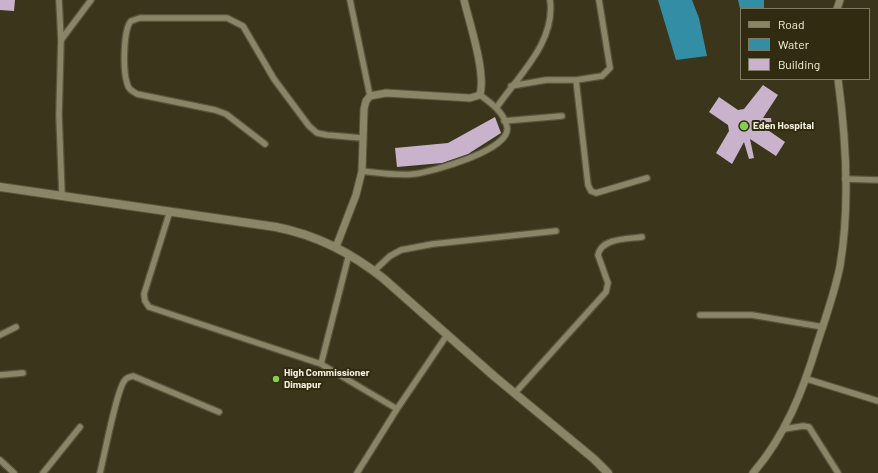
<!DOCTYPE html>
<style>
body{margin:0}
#map{position:relative;width:878px;height:473px;overflow:hidden;background:#3b351b;font-family:Barlow,sans-serif}
canvas{display:block}
.legend{position:absolute;left:740px;top:8px;width:130px;height:72px;box-sizing:border-box;background:#312b11;border:1px solid #7f7a64;margin:0;padding:5px 7px;list-style:none;font-size:12px;color:#f4f1e1}
.legend li{display:flex;align-items:center;gap:8px;height:20px}
.legend b{width:20px;border:1px solid #7f7a64}
</style>
<div id="map">
<canvas width="878" height="473"></canvas>
<ul class="legend">
<li><b style="height:5px;background:#8b8568"></b>Road</li>
<li><b style="height:11px;background:#338da5"></b>Water</li>
<li><b style="height:11px;background:#c9b3cc"></b>Building</li>
</ul>
</div>
<script>
const context = document.querySelector('canvas').getContext('2d');
context.lineJoin = 'round';
function fill(path, color) { context.fillStyle = color; context.fill(path, 'evenodd'); }
function trace(path, color, width, dash) { context.strokeStyle = color; context.lineWidth = width; context.lineCap = dash ? 'butt' : 'round'; context.setLineDash(dash || []); context.stroke(path); }
function label(font, color, halo, rows, align = 'center') {
  context.font = font + ' Barlow,sans-serif'; context.lineWidth = 4; context.setLineDash([]); context.textBaseline = 'middle'; context.strokeStyle = halo; context.fillStyle = color; for (const [text, x, y, turn = 0] of rows) {
    context.save(); context.translate(x, y); context.rotate((+turn || 0) * Math.PI / 180); context.textAlign = isNaN(turn) ? turn : align; if (halo) context.strokeText(text, 0, 0); context.fillText(text, 0, 0); context.restore();
  }
}
const water = new Path2D(`
 M 658,0 L 692,0 L 699,18 L 707,56 L 676,60 Z
 M 738,0 L 764,0 L 764,9 L 741,9 L 741,13 Z`);
const building = new Path2D(`
 M 0,0 L 15,0 L 14,11 L 0,10 Z
 M 763,85 L 778,95 L 763,118 L 771,118 L 772,126 L 765,128 L 785,142 L 776,156 L 750,139 L 754,158 L 749,159 L 744,142 L 732,164 L 716,153 L 729,131 L 728,125 L 709,112 L 719,97 L 738,110 L 744,109 Z
 M 495,117 L 501,133 L 468,154 L 442,163 L 397,167 L 395,148 L 448,143 Z`);
const minor = new Path2D(`
 M 59,0 L 61,40 L 59,115 L 62,196
 M 350,0 L 370,96
 M 599,0 L 610,68 L 602,76 L 576,80 L 588,185 L 591,191 L 596,193 L 647,178
 M 61,40 L 91,0
 M 511,86 L 546,80 L 576,80
 M 497,107 C 518,76 556,42 550,0
 M 504,121 L 562,116
 M 265,144 L 226,114 L 215,110 L 137,94 C 132,91 128,89 127,83 C 123,71 123,30 131,21 L 140,18 L 227,18 L 243,26 L 274,79 L 309,126 L 317,133 L 327,135 L 362,138
 M 362,171 C 379,173 396,176 414,174 C 431,172 512,150 507,127 C 504,112 491,103 480,95
 M 845,179 L 878,180
 M 170,211 L 144,294 L 145,301 L 149,307 L 321,364
 M 349,254 L 321,364 L 397,409
 M 374,271 L 390,256 L 401,250 L 433,244 L 556,231
 M 700,315 L 752,315 L 823,327
 M 0,335 L 16,327
 M 0,375 L 23,373
 M 807,379 L 878,401
 M 515,393 L 606,292 L 608,283 L 598,255 C 601,238 628,239 642,237
 M 784,429 L 803,426 L 809,427 L 838,473
 M 0,460 L 14,473
 M 43,473 L 80,427
 M 100,473 C 104,457 117,388 125,380 C 127,377 130,377 133,376 L 219,412
 M 357,473 L 397,409 L 447,335`);
const tertiary = new Path2D(`
 M 837,9 L 840,0
 M 336,247 L 356,195 L 362,171 L 364,109 L 366,101 L 370,96 L 386,93 L 470,98 L 480,95 C 486,72 470,25 464,0
 M 753,473 C 785,436 803,391 817,344 C 825,319 835,292 840,266 C 850,207 846,138 838,79`);
const secondary = new Path2D(`
 M 0,187 L 276,227 C 316,235 352,253 384,279 L 495,377 L 594,459 L 608,473`);
const markers = [
 [744,126,5,"#84cf4d"],
 [276,379,4,"#84cf4d"]
];
const poiNames = [
 ["Eden Hospital",753,126],
 ["High Commissioner",284,373],
 ["Dimapur",284,385]
];
fill(water, '#338da5');
fill(building, '#c9b3cc');
trace(minor, '#59543d', 8);
trace(tertiary, '#59543d', 9);
trace(secondary, '#59543d', 10);
trace(minor, '#8b8568', 5.5);
trace(tertiary, '#8b8568', 7);
trace(secondary, '#8b8568', 8);
for (const [x, y, r, color] of markers) { const dot = new Path2D(); dot.arc(x, y, r, 0, 2 * Math.PI); context.fillStyle = color; context.fill(dot); trace(dot, '#312b11', 1.5); }
label('bold 10px', '#f4f1e1', '#312b11', poiNames, 'left');
</script>
